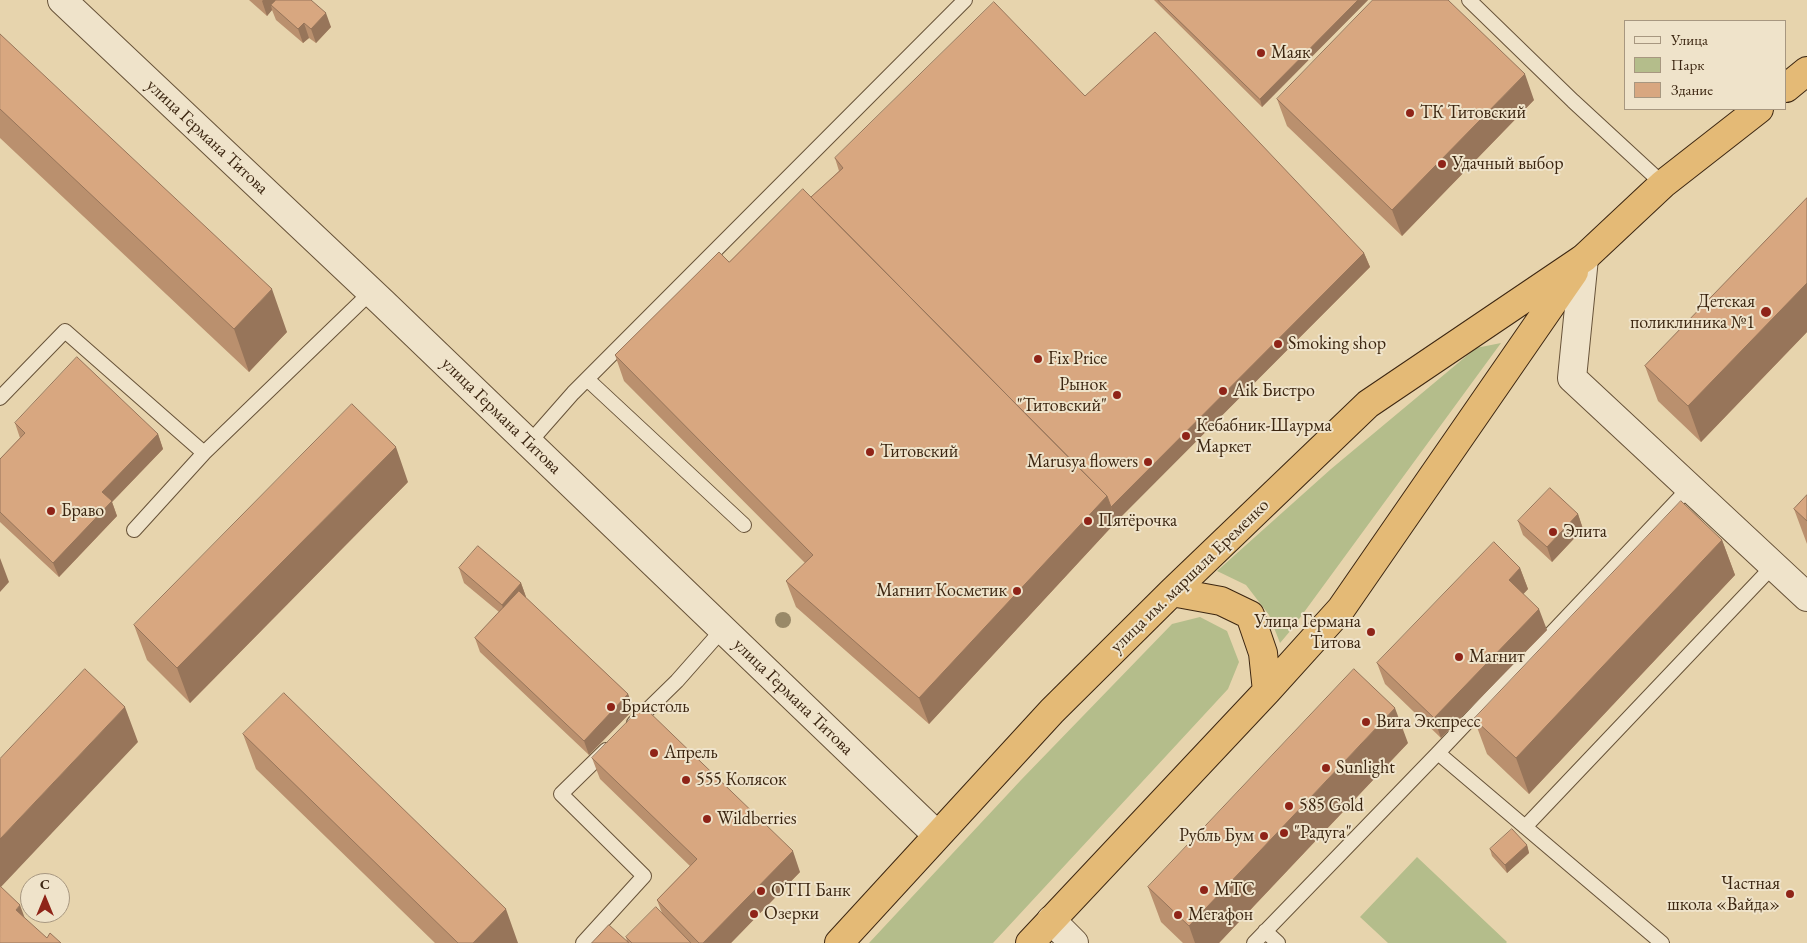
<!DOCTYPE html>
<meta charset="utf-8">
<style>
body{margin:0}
#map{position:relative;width:1807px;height:943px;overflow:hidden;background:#e7d4ad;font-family:"EB Garamond",serif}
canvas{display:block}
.legend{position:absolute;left:1624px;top:20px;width:162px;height:90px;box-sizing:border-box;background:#efe3ca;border:1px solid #a79780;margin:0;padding:6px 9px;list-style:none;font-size:15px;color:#3c2611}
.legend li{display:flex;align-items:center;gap:10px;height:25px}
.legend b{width:25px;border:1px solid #a79780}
.north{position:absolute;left:20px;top:873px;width:50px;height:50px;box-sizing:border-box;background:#efe3ca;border:1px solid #a79780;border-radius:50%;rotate:0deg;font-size:14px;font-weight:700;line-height:20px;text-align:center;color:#3c2611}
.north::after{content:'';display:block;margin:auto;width:18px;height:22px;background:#8f2418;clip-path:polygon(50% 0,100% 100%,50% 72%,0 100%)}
</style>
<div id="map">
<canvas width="1807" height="943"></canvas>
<ul class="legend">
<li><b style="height:6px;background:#efe3ca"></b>Улица</li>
<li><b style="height:14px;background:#b4bd8b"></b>Парк</li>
<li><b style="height:14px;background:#d8a780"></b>Здание</li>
</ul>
<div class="north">С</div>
</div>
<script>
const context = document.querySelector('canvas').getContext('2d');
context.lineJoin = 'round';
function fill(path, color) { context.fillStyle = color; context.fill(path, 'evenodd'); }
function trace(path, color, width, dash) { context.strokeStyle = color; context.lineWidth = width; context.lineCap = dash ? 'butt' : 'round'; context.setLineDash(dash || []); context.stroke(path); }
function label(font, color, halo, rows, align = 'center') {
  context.font = font + ' "EB Garamond",serif'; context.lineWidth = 4; context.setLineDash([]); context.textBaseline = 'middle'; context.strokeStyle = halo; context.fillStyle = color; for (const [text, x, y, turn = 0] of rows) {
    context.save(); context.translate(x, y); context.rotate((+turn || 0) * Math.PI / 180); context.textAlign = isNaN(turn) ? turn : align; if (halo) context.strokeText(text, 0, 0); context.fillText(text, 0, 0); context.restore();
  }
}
const green = new Path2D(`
 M 1501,343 L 1291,630 L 1280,643 L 1269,615 L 1246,585 L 1217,571 L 1331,469 L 1476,348 Z
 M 1200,617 L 1227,631 L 1239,662 L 1228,689 L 993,943 L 869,943 L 1021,780 L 1172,624 Z
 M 1417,857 L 1507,942 L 1506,943 L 1388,943 L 1360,917 Z`);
const service = new Path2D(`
 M 1469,0 L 1573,101 L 1663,184
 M 587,379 L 744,525
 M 0,398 L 65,331 L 204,453 L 371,292
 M 529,443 L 573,393 L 965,0
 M 134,530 L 204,453
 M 634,723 L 677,681 L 722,630
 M 1438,753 L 1662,943
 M 1525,827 L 1773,566
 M 1265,931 L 1278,943
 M 583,943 L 644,876 L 561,794 L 606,750
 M 1254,943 L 1438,753 L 1689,488`);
const minor = new Path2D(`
 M 62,0 L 383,303 L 937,835
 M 1584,258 L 1572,378 L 1807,597`);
const tertiary = new Path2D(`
 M 1051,920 L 1074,943`);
const trunk = new Path2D(`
 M 1786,88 L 1807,71
 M 1172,592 L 1221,601 L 1250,615 L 1263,653 L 1267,691
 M 839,943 L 1052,711 L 1172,592 L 1368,404 L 1584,258 L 1663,184 L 1759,109
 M 1030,943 L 1267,691 L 1341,609 L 1574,272`);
const trees = [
 [783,620]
];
const wall = new Path2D(`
 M 249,0 L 311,0 L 331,27 L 316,43 L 309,38 L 303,43 L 276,20 L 272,10 L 267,16 Z
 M 1154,0 L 1368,0 L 1262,107 Z
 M 0,34 L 287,332 L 249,372 L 0,138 Z
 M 1085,96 L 1364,253 L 1370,267 L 1116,521 L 1116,522 L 929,724 L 796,607 L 786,581 L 805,563 L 624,381 L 615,355 L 729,262 L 811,197 L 839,171 L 835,158 Z
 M 1277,99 L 1534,100 L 1402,236 L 1287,126 Z
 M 1807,198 L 1807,332 L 1701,442 L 1658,401 L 1645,366 Z
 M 15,423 L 158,434 L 163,449 L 112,502 L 117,516 L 59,577 L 0,522 L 0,459 L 20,438 Z
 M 408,482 L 190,703 L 147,660 L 134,625 Z
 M 1807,495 L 1807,544 L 1794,509 Z
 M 1578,514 L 1583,529 L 1552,562 L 1523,535 L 1518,521 Z
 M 1722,540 L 1735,575 L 1529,794 L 1487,754 L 1474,719 Z
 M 459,568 L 521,583 L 526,597 L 526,598 L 628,694 L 634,709 L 589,755 L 480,652 L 475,638 L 499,612 L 464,583 Z
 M 1520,568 L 1528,589 L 1523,594 L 1547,630 L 1441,738 L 1385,684 L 1377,663 Z
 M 243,734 L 518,943 L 435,943 L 256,769 Z
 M 1408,743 L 1219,943 L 1183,943 L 1161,922 L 1148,887 Z
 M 592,758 L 800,872 L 731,943 L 592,943 L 627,941 L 626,937 L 662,913 L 657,900 L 690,866 L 600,779 Z
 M 1527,845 L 1529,853 L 1507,873 L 1492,856 L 1490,849 Z`);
const shadedWall = new Path2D(`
 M 263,0 L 281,0 L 271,5 L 272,10 L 267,16 L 262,1 Z
 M 1358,0 L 1368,0 L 1262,107 L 1260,99 Z
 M 326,13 L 331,27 L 316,43 L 311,29 Z
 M 304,23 L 309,38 L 303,43 L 298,29 Z
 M 1525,74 L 1534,100 L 1402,236 L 1392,210 Z
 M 1364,253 L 1370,267 L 1116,522 L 1111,507 Z
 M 1807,283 L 1807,332 L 1701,442 L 1688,406 Z
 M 272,289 L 287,332 L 249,372 L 234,329 Z
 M 158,434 L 163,449 L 112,502 L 117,516 L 59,577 L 53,563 L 102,492 Z
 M 396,447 L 408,482 L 190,703 L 177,668 Z
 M 1107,496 L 1116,522 L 929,724 L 919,698 Z
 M 1578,514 L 1583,529 L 1552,562 L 1547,547 Z
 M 1722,540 L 1735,575 L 1529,794 L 1516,758 Z
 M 0,558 L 9,582 L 0,592 Z
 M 1520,568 L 1528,589 L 1517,601 L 1509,580 Z
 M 521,583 L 526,597 L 507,619 L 502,605 Z
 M 1539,609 L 1547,630 L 1441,738 L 1434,718 Z
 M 628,694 L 634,709 L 589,755 L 584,741 Z
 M 125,707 L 138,742 L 0,888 L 0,839 Z
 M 1395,708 L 1408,743 L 1219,943 L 1195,943 L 1189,926 Z
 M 1527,845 L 1529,853 L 1507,873 L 1505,865 Z
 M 793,851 L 800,872 L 731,943 L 703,943 Z
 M 20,905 L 34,943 L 16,910 Z
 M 506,909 L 518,943 L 473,943 Z`);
const building = new Path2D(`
 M 276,0 L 311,0 L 326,13 L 311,29 L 304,23 L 298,29 L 271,5 Z
 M 1158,0 L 1358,0 L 1260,99 Z
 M 1373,0 L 1448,0 L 1525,74 L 1392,210 L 1277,99 Z
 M 994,2 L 1085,96 L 1155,32 L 1364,253 L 1111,507 L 1107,496 L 811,197 L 843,168 L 835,158 Z
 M 0,34 L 272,289 L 234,329 L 0,109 Z
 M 803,189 L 1107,496 L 919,698 L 786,581 L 813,555 L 615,355 L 719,252 L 729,262 Z
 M 1807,198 L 1807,283 L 1688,406 L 1645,366 Z
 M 77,357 L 158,434 L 102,492 L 112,501 L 53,563 L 0,512 L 0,459 L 25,433 L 15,423 Z
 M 352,404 L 396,447 L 177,668 L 134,625 Z
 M 1550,488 L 1578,514 L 1547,547 L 1518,521 Z
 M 1807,495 L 1807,521 L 1794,509 Z
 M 1681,501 L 1722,540 L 1516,758 L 1474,719 Z
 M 1494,542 L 1520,568 L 1509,580 L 1539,609 L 1434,718 L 1377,663 Z
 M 478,546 L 521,583 L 502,605 L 459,568 Z
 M 519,591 L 628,694 L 584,741 L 475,638 Z
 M 85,669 L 125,707 L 0,839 L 0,759 Z
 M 1354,669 L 1395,708 L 1189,926 L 1148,887 Z
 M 284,693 L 506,909 L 473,943 L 458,943 L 243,734 Z
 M 643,706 L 793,851 L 703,943 L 699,943 L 657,900 L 697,859 L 592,758 Z
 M 1512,829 L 1527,845 L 1505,865 L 1490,849 Z
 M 0,886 L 20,905 L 16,910 L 47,938 L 50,933 L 61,943 L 0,943 Z
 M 656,907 L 691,943 L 632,943 L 626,937 Z
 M 609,925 L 629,943 L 592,943 Z`);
const markers = [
 [1261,53,5,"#8f2418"],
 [1410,113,5,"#8f2418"],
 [1442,164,5,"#8f2418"],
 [1766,312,6,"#8f2418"],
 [1278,344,5,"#8f2418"],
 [1038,359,5,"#8f2418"],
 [1223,391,5,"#8f2418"],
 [1117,395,5,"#8f2418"],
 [1186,436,5,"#8f2418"],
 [870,452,5,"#8f2418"],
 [1148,462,5,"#8f2418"],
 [51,511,5,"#8f2418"],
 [1088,521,5,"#8f2418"],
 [1553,532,5,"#8f2418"],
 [1017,591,5,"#8f2418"],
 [1371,632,5,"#8f2418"],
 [1459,657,5,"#8f2418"],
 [611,707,5,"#8f2418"],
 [1366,722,5,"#8f2418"],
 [654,753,5,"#8f2418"],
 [1326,768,5,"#8f2418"],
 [686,780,5,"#8f2418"],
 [1289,806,5,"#8f2418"],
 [707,819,5,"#8f2418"],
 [1284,833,5,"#8f2418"],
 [1264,836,5,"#8f2418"],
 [1204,890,5,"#8f2418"],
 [761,891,5,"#8f2418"],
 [1790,894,5,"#8f2418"],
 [754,914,5,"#8f2418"],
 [1178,915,5,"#8f2418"]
];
const poiNames = [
 ["Маяк",1271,53],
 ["ТК Титовский",1420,113],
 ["Удачный выбор",1452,164],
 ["Детская",1755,302,"right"],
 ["поликлиника №1",1755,323,"right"],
 ["Smoking shop",1288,344],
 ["Fix Price",1048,359],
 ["Рынок",1107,385,"right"],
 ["\"Титовский\"",1107,406,"right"],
 ["Aik Бистро",1233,391],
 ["Кебабник-Шаурма",1196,426],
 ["Маркет",1196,447],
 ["Титовский",880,452],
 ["Marusya flowers",1138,462,"right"],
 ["Браво",61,511],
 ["Пятёрочка",1098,521],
 ["Элита",1563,532],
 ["Магнит Косметик",1007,591,"right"],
 ["Улица Германа",1361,622,"right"],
 ["Титова",1361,643,"right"],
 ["Магнит",1469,657],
 ["Бристоль",621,707],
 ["Вита Экспресс",1376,722],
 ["Апрель",664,753],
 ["Sunlight",1336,768],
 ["555 Колясок",696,780],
 ["585 Gold",1299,806],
 ["Wildberries",717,819],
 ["\"Радуга\"",1294,833],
 ["Рубль Бум",1254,836,"right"],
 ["Частная",1780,884,"right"],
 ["школа «Вайда»",1780,905,"right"],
 ["МТС",1214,890],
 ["ОТП Банк",771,891],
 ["Озерки",764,914],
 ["Мегафон",1188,915]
];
const streetNames = [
 ["улица Германа Титова",207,137,43],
 ["улица Германа Титова",501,416,44],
 ["улица им. маршала Еременко",1190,576,-44],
 ["улица Германа Титова",793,697,44]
];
fill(green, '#b4bd8b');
trace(service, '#675238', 16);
trace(minor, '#675238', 30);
trace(tertiary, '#675238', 30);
trace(trunk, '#3c2611', 30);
trace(service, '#efe3ca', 14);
trace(minor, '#efe3ca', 28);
trace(tertiary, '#efe3ca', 28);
trace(trunk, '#e4ba76', 28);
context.fillStyle = '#998968';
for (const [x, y] of trees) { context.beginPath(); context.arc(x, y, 8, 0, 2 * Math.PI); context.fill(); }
fill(wall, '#ba906e');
fill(shadedWall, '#97755a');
fill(building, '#d8a780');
trace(building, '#97755a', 1);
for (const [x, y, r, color] of markers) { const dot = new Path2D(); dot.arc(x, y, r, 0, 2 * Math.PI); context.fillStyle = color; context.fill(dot); trace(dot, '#efe3ca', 2); }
label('18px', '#3c2611', '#efe3ca', poiNames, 'left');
label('18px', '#3c2611', '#efe3ca', streetNames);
</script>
